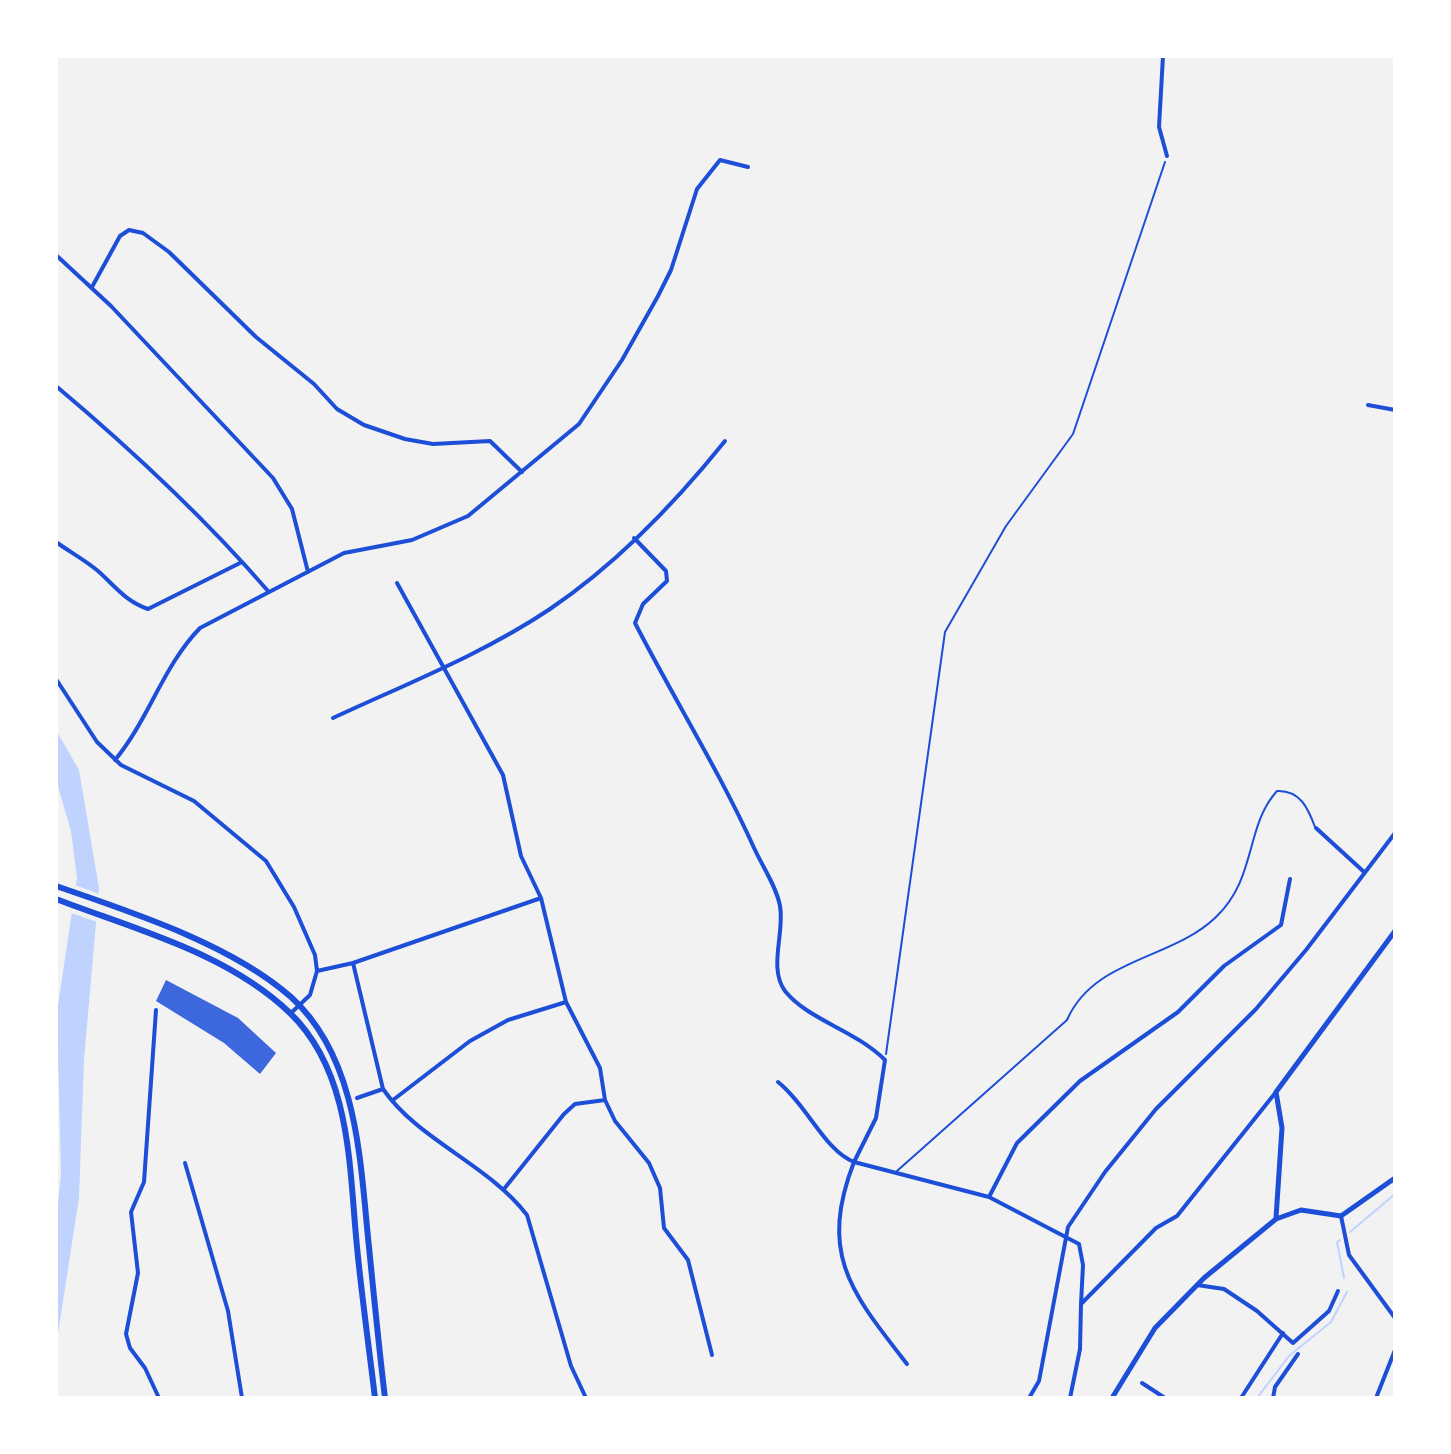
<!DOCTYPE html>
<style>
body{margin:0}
#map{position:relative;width:1451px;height:1454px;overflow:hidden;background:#f2f2f2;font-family:Mulish,sans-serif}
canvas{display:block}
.frame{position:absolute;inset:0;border:58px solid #fff;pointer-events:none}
</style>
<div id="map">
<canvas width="1451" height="1454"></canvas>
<div class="frame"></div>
</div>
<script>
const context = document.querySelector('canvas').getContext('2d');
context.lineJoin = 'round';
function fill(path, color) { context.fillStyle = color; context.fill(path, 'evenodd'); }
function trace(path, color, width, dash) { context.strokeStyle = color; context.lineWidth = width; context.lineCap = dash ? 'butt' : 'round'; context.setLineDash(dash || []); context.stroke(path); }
const water = new Path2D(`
 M 56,730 L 79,770 L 99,888 L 84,1060 L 79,1198 L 56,1346 L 56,1223 L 61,1174 L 57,1012 L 77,878 L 71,831 L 56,780 Z`);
const pier = new Path2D(`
 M 72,884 L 102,895 L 100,923 L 68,912 Z`);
const stream = new Path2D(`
 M 1350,1232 L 1395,1194
 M 1340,1240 L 1337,1242 L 1344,1278
 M 1257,1398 L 1289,1356 L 1331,1322 L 1347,1292`);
const building = new Path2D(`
 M 166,980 L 238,1018 L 276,1053 L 260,1074 L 224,1043 L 156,1001 Z`);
const path = new Path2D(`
 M 886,1054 L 945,632 L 1006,526 L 1073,434 L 1165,162`);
const service = new Path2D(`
 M 897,1171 L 1067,1020 C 1094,958 1172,960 1216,917 C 1257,878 1245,826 1277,791 C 1300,790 1308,808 1315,827`);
const minor = new Path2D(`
 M 1163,56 L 1159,127 L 1167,156
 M 56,255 L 111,306 L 273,478 L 292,509 L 308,572
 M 92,287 L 120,236 L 129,230 L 143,233 L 169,252 L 256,337 L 314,384 L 337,409 L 364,425 L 405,439 L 433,444 L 490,441 L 522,472
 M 56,386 C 132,450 203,516 268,591
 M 1368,405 L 1395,410
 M 634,538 L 666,571 L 667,581 L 643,604 L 635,623 C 674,699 720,772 755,850 C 763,867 777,888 780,906 C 785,932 768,968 785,991 C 808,1020 855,1030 885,1060 L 876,1118 L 854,1162 C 825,1151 807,1105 778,1082
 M 56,542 C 70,552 85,560 98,571 C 115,586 125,601 148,609 L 242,562
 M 397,583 L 503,775 L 521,856 L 541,898 L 566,1002 L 600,1068 L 605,1100 L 615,1121 L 649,1163 L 660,1188 L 664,1228 L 688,1260 L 712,1355
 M 56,679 L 97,742 L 121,765 L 194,801 L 266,861 L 294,907 L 315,955 L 317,971 L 310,995 L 291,1013
 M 333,718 C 406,684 483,654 550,609 C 615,565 676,502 725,441
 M 115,760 C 149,719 163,666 200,628 L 344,553 L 412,540 L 468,516 L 579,424 L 622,360 L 658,296 L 671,270 L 697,189 L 720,160 L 748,167
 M 1316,828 L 1363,871
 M 353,963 L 383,1089 L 357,1098
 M 317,971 L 353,963 L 541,898
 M 156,1010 L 144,1182 L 131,1212 L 138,1273 L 126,1334 L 130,1348 L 145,1368 L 159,1398
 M 383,1089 C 418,1140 488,1164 527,1215 L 571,1366 L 586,1398
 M 393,1100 L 470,1041 L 508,1020 L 566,1002
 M 185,1163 L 228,1311 L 242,1398
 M 504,1189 L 564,1114 L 575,1104 L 605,1100
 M 989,1197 L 1017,1143 L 1080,1081 L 1178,1012 L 1224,966 L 1281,925 L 1290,879
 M 1341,1216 L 1349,1255 L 1395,1318
 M 1197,1285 L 1224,1289 L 1257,1311 L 1293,1343 L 1329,1311 L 1338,1291
 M 907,1364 C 852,1293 818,1255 854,1162 L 989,1197 L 1079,1244 L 1083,1265 L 1081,1304
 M 1142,1383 L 1165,1398
 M 1029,1398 L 1039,1381 L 1068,1227 L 1105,1172 L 1156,1109 L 1256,1009 L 1306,950 L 1395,833
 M 1070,1398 L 1080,1349 L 1081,1304 L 1156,1228 L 1177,1216 L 1276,1092
 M 1241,1398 L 1283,1333
 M 1273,1398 L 1275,1387 L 1298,1354
 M 1376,1398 L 1395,1350`);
const tertiary = new Path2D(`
 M 1276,1218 L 1282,1128 L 1276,1092 L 1395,931
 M 1112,1398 L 1155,1328 L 1204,1278 L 1276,1219 L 1301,1210 L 1341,1216 L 1395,1178`);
const primary = new Path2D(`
 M 56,886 C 131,912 231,944 291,997 C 359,1059 360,1163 369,1247 C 374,1297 379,1348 385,1398
 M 56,899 C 134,929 228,953 290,1013 C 352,1073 349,1168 357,1247 C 362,1298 369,1348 375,1398`);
fill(water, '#bfd3fe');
fill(pier, '#f2f2f2');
trace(stream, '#bfd3fe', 2);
fill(building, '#3d67dc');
trace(path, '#1d4ed8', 2);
trace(service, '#1d4ed8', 2);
trace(minor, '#1d4ed8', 4);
trace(tertiary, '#1d4ed8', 5);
trace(primary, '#1d4ed8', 6);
</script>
